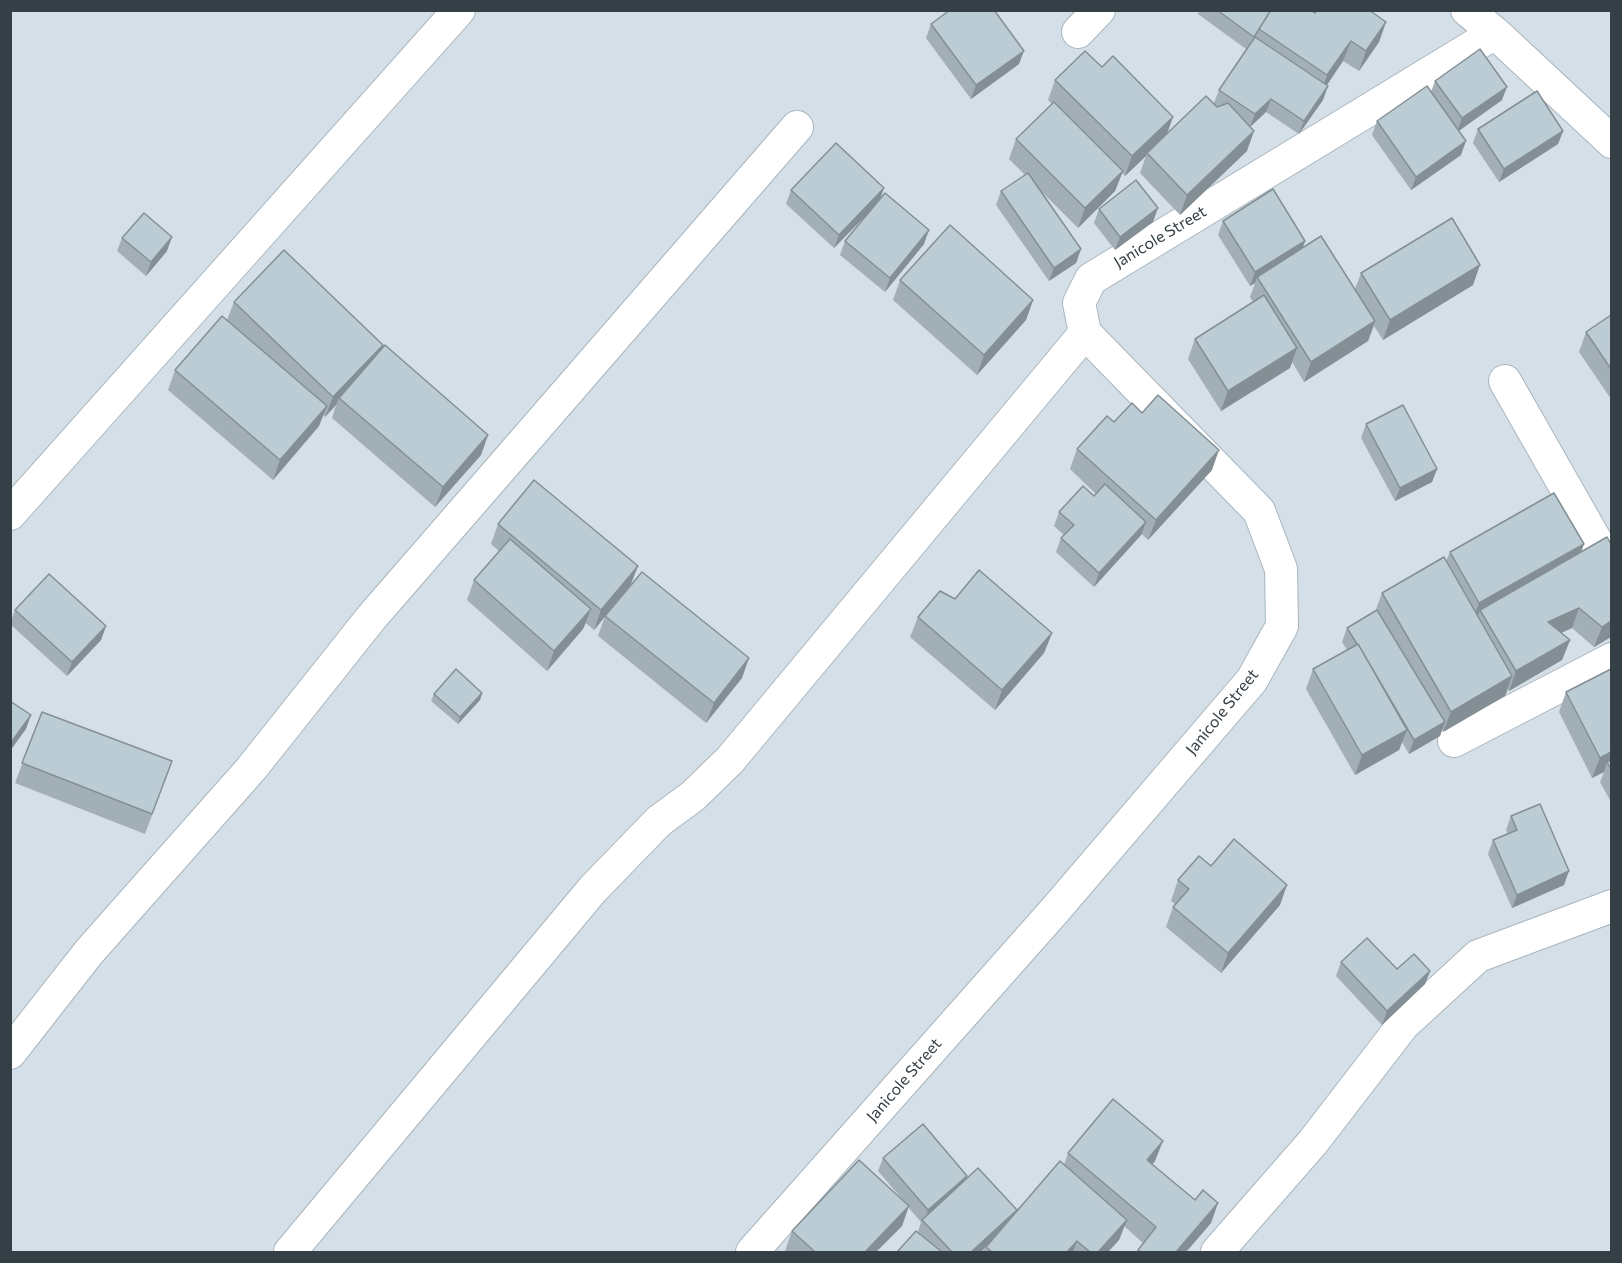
<!DOCTYPE html>
<style>
body{margin:0}
#map{position:relative;width:1622px;height:1263px;overflow:hidden;background:#e6eef3;font-family:Commissioner,sans-serif}
canvas{display:block}
.frame{position:absolute;inset:0;border:12px solid #354046;pointer-events:none}
</style>
<div id="map">
<canvas width="1622" height="1263"></canvas>
<div class="frame"></div>
</div>
<script>
const context = document.querySelector('canvas').getContext('2d');
context.lineJoin = 'round';
function fill(path, color) { context.fillStyle = color; context.fill(path, 'evenodd'); }
function trace(path, color, width, dash) { context.strokeStyle = color; context.lineWidth = width; context.lineCap = dash ? 'butt' : 'round'; context.setLineDash(dash || []); context.stroke(path); }
function label(font, color, halo, rows, align = 'center') {
  context.font = font + ' Commissioner,sans-serif'; context.lineWidth = 6; context.setLineDash([]); context.textBaseline = 'middle'; context.strokeStyle = halo; context.fillStyle = color; for (const [text, x, y, turn = 0] of rows) {
    context.save(); context.translate(x, y); context.rotate((+turn || 0) * Math.PI / 180); context.textAlign = isNaN(turn) ? turn : align; if (halo) context.strokeText(text, 0, 0); context.fillText(text, 0, 0); context.restore();
  }
}
const residential = new Path2D(`
 M 11,11 L 1611,11 L 1611,1252 L 11,1252 Z`);
const minor = new Path2D(`
 M 1467,10 L 1495,33 L 1612,142
 M 1078,32 L 1099,10
 M 1505,381 L 1612,569
 M 10,514 L 459,10
 M 1454,741 L 1612,659
 M 10,1053 L 89,952 L 251,769 L 371,618 L 797,127
 M 290,1252 L 593,889 L 659,821 L 693,796 L 730,760 L 1085,333
 M 752,1252 L 1056,909 L 1252,680 L 1282,626 L 1281,569 L 1259,511 L 1085,333 L 1079,303 L 1091,279 L 1495,33
 M 1217,1252 L 1313,1142 L 1403,1025 L 1478,956 L 1612,906`);
const wall = new Path2D(`
 M 1199,10 L 1311,10 L 1315,13 L 1386,22 L 1379,42 L 1359,71 L 1343,61 L 1327,85 L 1323,100 L 1299,134 L 1266,112 L 1250,127 L 1247,151 L 1180,215 L 1140,173 L 1146,156 L 1125,176 L 1122,173 L 1115,191 L 1078,228 L 1042,192 L 1081,249 L 1076,263 L 1049,281 L 996,205 L 1001,191 L 1025,175 L 1009,159 L 1016,139 L 1052,104 L 1048,100 L 1055,80 L 1166,134 L 1214,103 L 1219,90 L 1246,49 L 1198,14 Z
 M 931,24 L 1019,64 L 971,99 L 926,38 Z
 M 1435,81 L 1502,100 L 1459,131 L 1461,155 L 1411,190 L 1372,135 L 1377,121 L 1431,92 Z
 M 1478,129 L 1563,131 L 1558,144 L 1499,182 L 1473,143 Z
 M 791,190 L 879,200 L 924,244 L 885,292 L 840,255 L 845,241 L 874,207 L 834,248 L 786,204 Z
 M 1099,209 L 1153,222 L 1115,250 L 1094,223 Z
 M 1223,221 L 1305,241 L 1303,248 L 1355,289 L 1361,273 L 1473,285 L 1383,340 L 1374,326 L 1368,341 L 1304,382 L 1292,362 L 1290,368 L 1221,411 L 1188,359 L 1195,339 L 1253,302 L 1250,297 L 1255,283 L 1250,286 L 1218,235 Z
 M 122,238 L 167,251 L 146,276 L 117,251 Z
 M 900,280 L 1033,300 L 1026,320 L 977,375 L 893,300 Z
 M 234,302 L 381,350 L 488,435 L 481,455 L 435,507 L 332,418 L 336,405 L 325,417 L 323,415 L 319,426 L 273,480 L 168,390 L 175,370 L 227,320 Z
 M 1611,315 L 1611,399 L 1579,352 L 1586,332 Z
 M 1142,413 L 1212,470 L 1148,540 L 1142,534 L 1094,587 L 1056,552 L 1061,538 L 1064,535 L 1054,526 L 1059,512 L 1094,496 L 1096,494 L 1070,469 L 1077,449 L 1114,422 Z
 M 1366,424 L 1437,469 L 1432,482 L 1395,501 L 1361,438 Z
 M 498,524 L 638,566 L 630,586 L 594,630 L 586,623 L 583,629 L 547,671 L 467,600 L 474,580 L 499,551 L 491,544 Z
 M 1584,544 L 1581,552 L 1611,637 L 1594,647 L 1572,628 L 1561,633 L 1570,640 L 1562,660 L 1509,691 L 1508,689 L 1505,696 L 1443,732 L 1442,729 L 1440,736 L 1409,754 L 1402,742 L 1399,750 L 1355,775 L 1306,689 L 1313,669 L 1347,650 L 1342,642 L 1347,628 L 1375,612 L 1382,593 L 1446,561 L 1450,552 Z
 M 955,599 L 1052,633 L 1044,653 L 995,710 L 910,637 L 918,617 Z
 M 15,610 L 106,626 L 101,640 L 67,676 L 10,624 Z
 M 605,616 L 742,678 L 706,723 L 598,636 Z
 M 1611,669 L 1611,802 L 1600,782 L 1604,772 L 1592,778 L 1559,712 L 1566,692 Z
 M 482,693 L 480,700 L 458,724 L 431,701 L 434,694 Z
 M 42,712 L 172,761 L 145,834 L 15,783 Z
 M 1511,816 L 1564,885 L 1512,908 L 1488,854 L 1493,840 L 1508,834 L 1506,830 Z
 M 1211,866 L 1280,905 L 1221,973 L 1166,927 L 1173,907 L 1175,904 L 1171,901 L 1178,880 Z
 M 1341,962 L 1397,969 L 1430,971 L 1425,984 L 1382,1025 L 1336,976 Z
 M 1068,1153 L 1155,1161 L 1152,1164 L 1195,1200 L 1218,1203 L 1211,1223 L 1186,1252 L 1137,1252 L 1138,1250 L 1143,1243 L 1124,1226 L 1119,1240 L 1108,1252 L 983,1252 L 985,1249 L 981,1252 L 897,1252 L 918,1232 L 921,1222 L 908,1207 L 902,1226 L 876,1252 L 786,1252 L 785,1251 L 792,1231 L 903,1200 L 878,1171 L 883,1158 L 966,1179 L 1017,1210 L 1064,1165 Z`);
const shadedWall = new Path2D(`
 M 1386,22 L 1379,42 L 1359,71 L 1366,51 Z
 M 1351,41 L 1343,61 L 1320,95 L 1327,75 Z
 M 1024,51 L 1019,64 L 971,99 L 976,85 Z
 M 1328,86 L 1323,100 L 1299,134 L 1304,121 Z
 M 1507,87 L 1502,100 L 1457,132 L 1462,118 Z
 M 1271,99 L 1266,112 L 1250,127 L 1255,114 Z
 M 1173,117 L 1166,137 L 1147,153 L 1146,156 L 1125,176 L 1132,156 Z
 M 1254,131 L 1247,151 L 1180,215 L 1187,195 Z
 M 1563,131 L 1558,144 L 1499,182 L 1504,169 Z
 M 1466,141 L 1461,155 L 1411,190 L 1416,177 Z
 M 1123,171 L 1115,191 L 1078,228 L 1085,208 Z
 M 884,188 L 879,202 L 834,248 L 839,235 Z
 M 1158,208 L 1153,222 L 1115,250 L 1120,237 Z
 M 929,230 L 924,244 L 885,292 L 890,278 Z
 M 172,237 L 167,251 L 146,276 L 151,262 Z
 M 1305,241 L 1300,254 L 1257,277 L 1255,283 L 1250,286 L 1255,272 Z
 M 1081,249 L 1076,263 L 1049,281 L 1054,268 Z
 M 1480,265 L 1473,285 L 1383,340 L 1390,320 Z
 M 1033,300 L 1026,320 L 977,375 L 984,355 Z
 M 1375,321 L 1368,341 L 1304,382 L 1311,362 Z
 M 383,345 L 376,365 L 339,398 L 336,405 L 325,417 L 333,397 Z
 M 1297,348 L 1290,368 L 1221,411 L 1228,391 Z
 M 327,406 L 319,426 L 273,480 L 280,460 Z
 M 488,435 L 481,455 L 435,507 L 443,487 Z
 M 1219,450 L 1212,470 L 1148,540 L 1156,520 Z
 M 1437,469 L 1432,482 L 1395,501 L 1400,488 Z
 M 1146,522 L 1141,535 L 1094,587 L 1099,573 Z
 M 1584,544 L 1576,564 L 1480,610 L 1476,620 L 1472,623 L 1479,603 Z
 M 638,566 L 630,586 L 594,630 L 601,610 Z
 M 1579,608 L 1572,628 L 1541,642 L 1548,622 Z
 M 591,609 L 583,629 L 547,671 L 554,651 Z
 M 1611,621 L 1611,637 L 1594,647 L 1602,627 Z
 M 106,626 L 101,640 L 67,676 L 72,662 Z
 M 1052,633 L 1044,653 L 995,710 L 1002,690 Z
 M 1570,640 L 1562,660 L 1509,691 L 1516,671 Z
 M 749,658 L 742,678 L 706,723 L 714,703 Z
 M 1512,676 L 1505,696 L 1443,732 L 1451,712 Z
 M 482,693 L 480,700 L 458,724 L 460,717 Z
 M 31,715 L 26,729 L 10,751 L 10,744 Z
 M 1445,722 L 1440,736 L 1409,754 L 1414,740 Z
 M 1407,730 L 1399,750 L 1355,775 L 1362,755 Z
 M 1611,752 L 1611,768 L 1607,762 L 1604,772 L 1592,778 L 1600,758 Z
 M 1569,871 L 1564,885 L 1512,908 L 1517,895 Z
 M 1287,885 L 1280,905 L 1221,973 L 1228,953 Z
 M 1430,971 L 1425,984 L 1382,1025 L 1387,1011 Z
 M 1163,1141 L 1155,1161 L 1140,1180 L 1147,1160 Z
 M 967,1176 L 962,1190 L 924,1222 L 928,1210 Z
 M 1218,1203 L 1211,1223 L 1186,1252 L 1176,1252 Z
 M 909,1206 L 902,1226 L 876,1252 L 865,1252 Z
 M 1017,1210 L 981,1252 L 971,1252 Z
 M 1127,1220 L 1119,1240 L 1108,1252 L 1098,1252 Z
 M 1077,1241 L 1073,1252 L 1067,1252 Z`);
const building = new Path2D(`
 M 950,10 L 994,10 L 1024,51 L 976,85 L 931,24 Z
 M 1217,10 L 1271,10 L 1254,37 Z
 M 1271,10 L 1311,10 L 1315,13 L 1317,10 L 1369,10 L 1386,22 L 1366,51 L 1351,41 L 1327,75 L 1259,29 Z
 M 1255,37 L 1328,86 L 1304,121 L 1271,99 L 1255,114 L 1219,90 Z
 M 1480,49 L 1507,87 L 1462,118 L 1435,81 Z
 M 1085,51 L 1102,67 L 1113,56 L 1173,117 L 1132,156 L 1055,80 Z
 M 1427,86 L 1466,141 L 1416,177 L 1377,121 Z
 M 1537,91 L 1563,131 L 1504,169 L 1478,129 Z
 M 1206,96 L 1217,107 L 1228,103 L 1254,131 L 1187,195 L 1147,153 Z
 M 1054,102 L 1123,171 L 1085,208 L 1016,139 Z
 M 836,143 L 884,188 L 839,235 L 791,190 Z
 M 1028,173 L 1081,249 L 1054,268 L 1001,191 Z
 M 1136,180 L 1158,208 L 1120,237 L 1099,209 Z
 M 1273,189 L 1305,241 L 1255,272 L 1223,221 Z
 M 885,193 L 929,230 L 890,278 L 845,241 Z
 M 144,213 L 172,237 L 151,262 L 122,238 Z
 M 1452,218 L 1480,265 L 1390,320 L 1361,273 Z
 M 950,225 L 1033,300 L 984,355 L 900,280 Z
 M 1321,236 L 1375,321 L 1311,362 L 1257,277 Z
 M 284,250 L 383,345 L 333,397 L 234,302 Z
 M 1264,295 L 1297,348 L 1228,391 L 1195,339 Z
 M 1611,315 L 1611,369 L 1586,332 Z
 M 222,316 L 327,406 L 280,460 L 175,370 Z
 M 385,345 L 488,435 L 443,487 L 339,398 Z
 M 1158,395 L 1219,450 L 1156,520 L 1077,449 L 1107,416 L 1114,422 L 1132,403 L 1142,413 Z
 M 1403,405 L 1437,469 L 1400,488 L 1366,424 Z
 M 534,480 L 638,566 L 601,610 L 498,524 Z
 M 1105,484 L 1146,522 L 1099,573 L 1061,538 L 1074,525 L 1059,512 L 1083,486 L 1094,496 Z
 M 1554,493 L 1584,544 L 1479,603 L 1450,552 Z
 M 1607,537 L 1611,544 L 1611,621 L 1602,627 L 1579,608 L 1548,622 L 1570,640 L 1516,671 L 1480,610 Z
 M 510,539 L 591,609 L 554,651 L 474,580 Z
 M 1444,557 L 1512,676 L 1451,712 L 1382,593 Z
 M 979,570 L 1052,633 L 1002,690 L 918,617 L 940,591 L 955,599 Z
 M 642,572 L 749,658 L 714,703 L 605,616 Z
 M 49,574 L 106,626 L 72,662 L 15,610 Z
 M 1377,610 L 1445,722 L 1414,740 L 1358,644 L 1357,644 L 1347,628 Z
 M 1358,644 L 1407,730 L 1362,755 L 1313,669 Z
 M 456,669 L 482,693 L 460,717 L 434,694 Z
 M 1611,669 L 1611,752 L 1600,758 L 1566,692 Z
 M 10,701 L 31,715 L 10,744 Z
 M 42,712 L 172,761 L 152,814 L 22,763 Z
 M 1611,760 L 1611,769 L 1607,762 Z
 M 1540,804 L 1569,871 L 1517,895 L 1493,840 L 1517,830 L 1511,816 Z
 M 1234,839 L 1287,885 L 1228,953 L 1173,907 L 1189,889 L 1178,880 L 1199,856 L 1211,866 Z
 M 1367,938 L 1397,969 L 1414,954 L 1430,971 L 1387,1011 L 1341,962 Z
 M 1113,1099 L 1163,1141 L 1147,1160 L 1195,1200 L 1203,1190 L 1218,1203 L 1176,1252 L 1141,1252 L 1138,1250 L 1156,1227 L 1068,1153 Z
 M 923,1124 L 967,1176 L 928,1210 L 883,1158 Z
 M 859,1160 L 909,1206 L 865,1252 L 815,1252 L 792,1231 Z
 M 1060,1161 L 1127,1220 L 1098,1252 L 1090,1252 L 1077,1241 L 1067,1252 L 992,1252 L 986,1247 Z
 M 978,1168 L 1017,1210 L 971,1252 L 952,1252 L 922,1220 Z
 M 916,1231 L 942,1252 L 897,1252 Z`);
const streetNames = [
 ["Janicole Street",1160,237,-31],
 ["Janicole Street",1222,712,-51],
 ["Janicole Street",904,1080,-49]
];
fill(residential, '#d4dfe7');
trace(minor, '#a9b6bf', 34);
trace(minor, '#fff', 32);
fill(wall, '#a2afb7');
fill(shadedWall, '#848f95');
fill(building, '#bcccd5');
trace(building, '#848f95', 1.5);
label('16px', '#354046', '#fff', streetNames);
</script>
